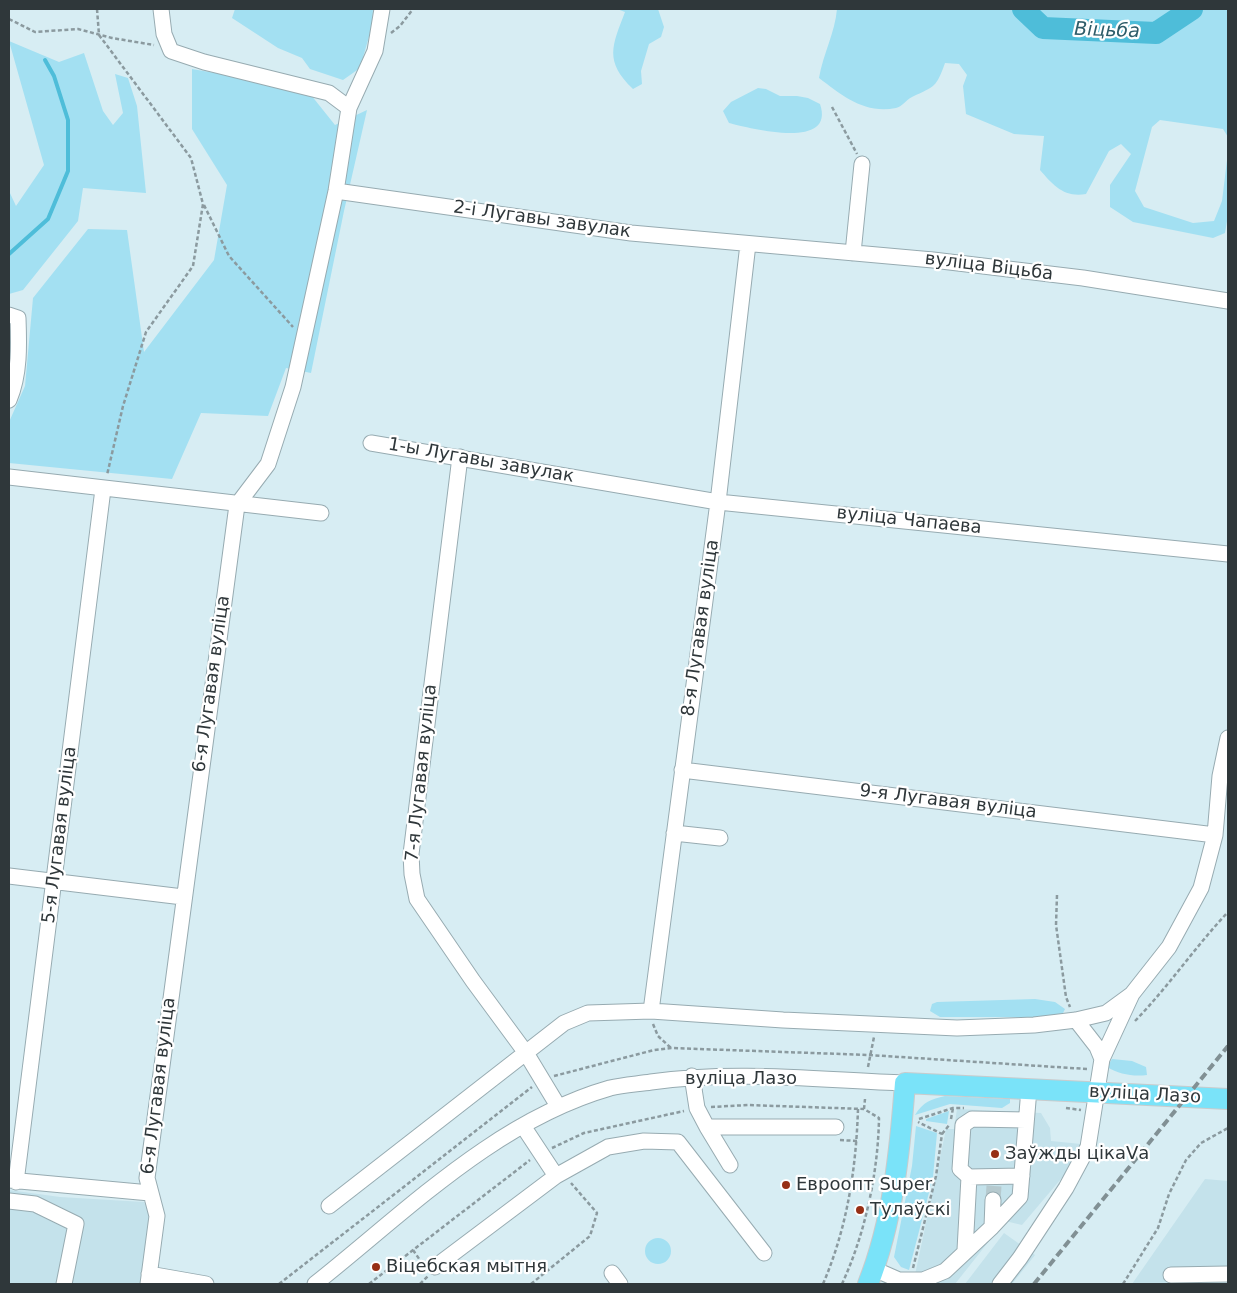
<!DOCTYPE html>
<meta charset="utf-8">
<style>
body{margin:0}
#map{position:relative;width:1237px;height:1293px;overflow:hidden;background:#d7edf3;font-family:"DejaVu Sans",sans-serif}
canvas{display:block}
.frame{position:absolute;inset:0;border:10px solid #2f373a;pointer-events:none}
</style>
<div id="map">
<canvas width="1237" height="1293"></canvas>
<div class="frame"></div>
</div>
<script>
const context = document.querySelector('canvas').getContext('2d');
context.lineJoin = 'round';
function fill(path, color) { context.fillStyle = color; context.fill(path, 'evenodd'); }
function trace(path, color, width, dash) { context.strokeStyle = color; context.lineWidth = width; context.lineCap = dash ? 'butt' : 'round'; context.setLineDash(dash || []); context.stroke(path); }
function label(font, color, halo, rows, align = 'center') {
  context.font = font + ' "DejaVu Sans",sans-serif'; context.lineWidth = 4.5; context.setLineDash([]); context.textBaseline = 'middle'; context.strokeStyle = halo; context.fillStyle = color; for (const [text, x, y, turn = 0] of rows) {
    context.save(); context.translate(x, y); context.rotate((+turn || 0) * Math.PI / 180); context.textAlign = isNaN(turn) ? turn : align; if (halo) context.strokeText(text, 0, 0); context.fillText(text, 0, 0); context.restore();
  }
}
const built = new Path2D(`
 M 957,1109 L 1041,1113 L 1050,1128 L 1051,1141 L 1081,1144 L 1066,1173 L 1022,1225 L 1005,1221 L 955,1284 L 913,1284 L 946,1129 L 954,1129 Z
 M 1205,1179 L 1228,1181 L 1228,1284 L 1132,1284 Z
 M 9,1190 L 60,1197 L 144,1202 L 152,1219 L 141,1284 L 9,1284 Z
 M 1004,1233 L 1035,1255 L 1012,1284 L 965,1284 Z`);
const green = new Path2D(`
 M 235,9 L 373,9 L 372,26 L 360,68 L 343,80 L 310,69 L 302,58 L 278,48 L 232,18 Z
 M 617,9 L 658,9 L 664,27 L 661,37 L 649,44 L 641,71 L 642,84 L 633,89 C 604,61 612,46 625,12 Z
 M 837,9 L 1228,9 L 1228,137 L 1223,129 L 1160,120 L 1152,127 L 1135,191 L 1144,207 L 1193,223 L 1214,221 L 1222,201 L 1228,152 L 1228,215 L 1225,233 L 1213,238 L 1133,222 L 1110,207 L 1110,185 L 1131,154 L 1121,144 L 1109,151 L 1086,194 C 1064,198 1053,185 1040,170 L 1044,136 L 1014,134 L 966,114 L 963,86 L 967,75 L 959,64 L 945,63 C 936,88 935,86 912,97 C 906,100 902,107 896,108 C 864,114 843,96 819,78 C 823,54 835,33 837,9 Z
 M 9,41 L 59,62 L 84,53 L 103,111 L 113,125 L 123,113 L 115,74 L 128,78 L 137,106 L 146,193 L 83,188 L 78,221 L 23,290 L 9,294 L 9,191 L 16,206 L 44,165 Z
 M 192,69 L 267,82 L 311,95 L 335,125 L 367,110 L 344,211 L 311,373 L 286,368 L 268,416 L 201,413 L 172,479 L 9,463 L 9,422 L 25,386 L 33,298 L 88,229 L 127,230 L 144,352 L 214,260 L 227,185 L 192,129 Z
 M 758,88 L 766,89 L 780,96 L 797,96 L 808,98 L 820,104 C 836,151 749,128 729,123 L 723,111 L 731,102 Z
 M 1035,999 L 1055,1002 L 1065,1009 L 1062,1015 L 1042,1017 L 940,1017 L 930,1011 L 932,1004 L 937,1002 Z
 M 1112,1059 L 1132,1061 L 1146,1067 L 1147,1075 C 1133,1077 1119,1074 1107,1067 Z
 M 945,1096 L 1010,1099 L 1010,1103 L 1002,1108 L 950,1104 L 915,1115 C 923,1102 931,1099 945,1096 Z
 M 949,1111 L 947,1124 L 926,1121 L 926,1119 Z
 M 916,1126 L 937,1133 L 933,1177 L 909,1270 L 901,1267 L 894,1257 L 912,1166 Z
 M645 1251a13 13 0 1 1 26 0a13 13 0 1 1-26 0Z`);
const stream = new Path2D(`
 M 9,254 L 48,219 L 68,171 L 68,120 L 54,76 L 45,60`);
const river = new Path2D(`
 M 1023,9 L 1043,28 L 1156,33 L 1192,9`);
const minorTunnel = new Path2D(`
 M 993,1200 L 994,1186`);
const path = new Path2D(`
 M 97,9 L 99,35 L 191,158 L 203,204 L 193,266 L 146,332 L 123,406 L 107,475
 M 9,19 L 35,32 L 78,29 L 112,38 L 154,45
 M 391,33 L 400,26 L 413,9
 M 832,107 L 857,154
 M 204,205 L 229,256 L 293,327
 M 1057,895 L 1056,925 L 1066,997 L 1070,1007
 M 1135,1021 C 1169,986 1195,947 1228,912
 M 653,1024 L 658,1036 L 671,1048
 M 868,1067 L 874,1037
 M 554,1076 L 654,1050 L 671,1048 L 869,1055 L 1087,1069
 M 711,1107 L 748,1105 L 864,1109 L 879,1118 C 878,1174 865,1234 842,1284
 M 1066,1108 L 1081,1110
 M 864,1109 L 865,1099
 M 919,1119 L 953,1108 L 964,1108
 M 951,1119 L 953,1108
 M 942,1134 L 950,1124
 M 840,1140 L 857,1141
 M 552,1148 L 584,1133 L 684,1111
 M 413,1250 L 422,1263
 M 913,1268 L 936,1176 L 942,1134 L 918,1122
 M 279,1284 L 532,1087
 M 369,1284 L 530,1160
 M 420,1284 L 428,1276
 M 531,1284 L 590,1236 L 597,1213 L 571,1183
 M 823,1284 C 847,1228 856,1170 858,1109
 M 1123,1284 L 1158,1228 L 1169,1194 L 1186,1160 L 1201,1143 L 1228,1128`);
const minor = new Path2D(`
 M 161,9 L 164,34 L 171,51 L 204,62 L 329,93 L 349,108
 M 336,191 L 631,233 L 933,260 L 1083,278 L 1228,301
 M 853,253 L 862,164
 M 9,315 L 18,318 C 19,345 20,374 9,400
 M 371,443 L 718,502 L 1228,554
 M 460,457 L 411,854 L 412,874 L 417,899 L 473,981 L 526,1053 L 558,1106
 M 9,477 L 321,513
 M 682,770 L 1215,835
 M 674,833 L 720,838
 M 9,876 L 183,897
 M 651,1011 L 718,502 L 748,244
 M 1076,1020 L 1097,1047 L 1102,1059
 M 692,1076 L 697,1108 L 707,1127 L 836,1127
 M 523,1126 L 556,1176 L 608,1147 L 644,1141 L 678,1142 L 764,1253
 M 707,1127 L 730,1165
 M 969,1177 L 960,1169 L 963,1125 L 972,1119 L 1026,1120
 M 9,1180 L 150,1193
 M 16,1182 L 103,489
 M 9,1201 L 35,1204 L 76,1224 L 64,1284
 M 329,1206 L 564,1023 L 588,1013 L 651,1011 L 783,1020 L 957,1028 L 1034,1025 L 1076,1020 L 1106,1013 L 1132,994
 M 992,1227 L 993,1200
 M 965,1250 L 969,1177 L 1022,1176
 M 435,1267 L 556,1176
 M 874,1269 L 899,1280 L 923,1280 L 945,1271 L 992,1227 L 1020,1197 L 1029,1089
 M 612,1273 L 620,1284
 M 149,1274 L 206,1284
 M 1171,1275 L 1228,1274
 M 148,1284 L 157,1216 L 147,1178 L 237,505 L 268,464 L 293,387 L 336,191 L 349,108 L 375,51 L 382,9
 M 315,1284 C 406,1212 495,1121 610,1088 C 623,1085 638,1084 651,1082 C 735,1070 820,1080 905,1083
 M 1000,1284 L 1020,1258 L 1066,1188 L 1088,1147 L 1102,1059 L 1132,994 L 1169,947 L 1201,888 L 1215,835 L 1220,776 L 1228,738`);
const major = new Path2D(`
 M 868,1284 C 893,1222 900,1150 905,1083 L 1228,1099`);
const rail = new Path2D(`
 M 1034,1284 L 1228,1046`);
const markers = [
 [995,1154,5,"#972f15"],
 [786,1185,5,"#972f15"],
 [860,1210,5,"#972f15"],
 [376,1267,5,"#972f15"]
];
const streetNames = [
 ["2-і Лугавы завулак",542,220,8],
 ["вуліца Віцьба",989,267,7],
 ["1-ы Лугавы завулак",481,461,10],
 ["вуліца Чапаева",909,521,6],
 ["8-я Лугавая вуліца",701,628,-82],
 ["6-я Лугавая вуліца",212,684,-82],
 ["7-я Лугавая вуліца",422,773,-84],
 ["9-я Лугавая вуліца",948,802,7],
 ["5-я Лугавая вуліца",60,835,-83],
 ["вуліца Лазо",741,1079],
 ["6-я Лугавая вуліца",159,1086,-83],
 ["вуліца Лазо",1145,1095,3]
];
const poiNames = [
 ["Заўжды цікаVа",1005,1154],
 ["Евроопт Super",796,1185],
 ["Тулаўскі",870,1210],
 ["Віцебская мытня",386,1267]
];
const waterNames = [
 ["Віцьба",1107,31,2]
];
fill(built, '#c4e2eb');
fill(green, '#a3e0f2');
trace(stream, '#4ebdd9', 4);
trace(river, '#4ebdd9', 22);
trace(minorTunnel, '#b5c9ce', 15, [15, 8]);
trace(minor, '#97abb1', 17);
trace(major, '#c9cbcc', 22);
trace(path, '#8b9a9f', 2.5, [4, 2.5]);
trace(minor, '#fff', 15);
trace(major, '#7ae3f9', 20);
trace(rail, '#819094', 4, [8, 4]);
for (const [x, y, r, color] of markers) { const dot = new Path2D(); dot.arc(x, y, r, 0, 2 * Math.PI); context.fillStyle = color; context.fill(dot); trace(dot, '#fff', 2); }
label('18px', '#2f373a', '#fff', streetNames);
label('18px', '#2f373a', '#fff', poiNames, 'left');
label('italic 19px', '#2e5d6a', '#fff', waterNames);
</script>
